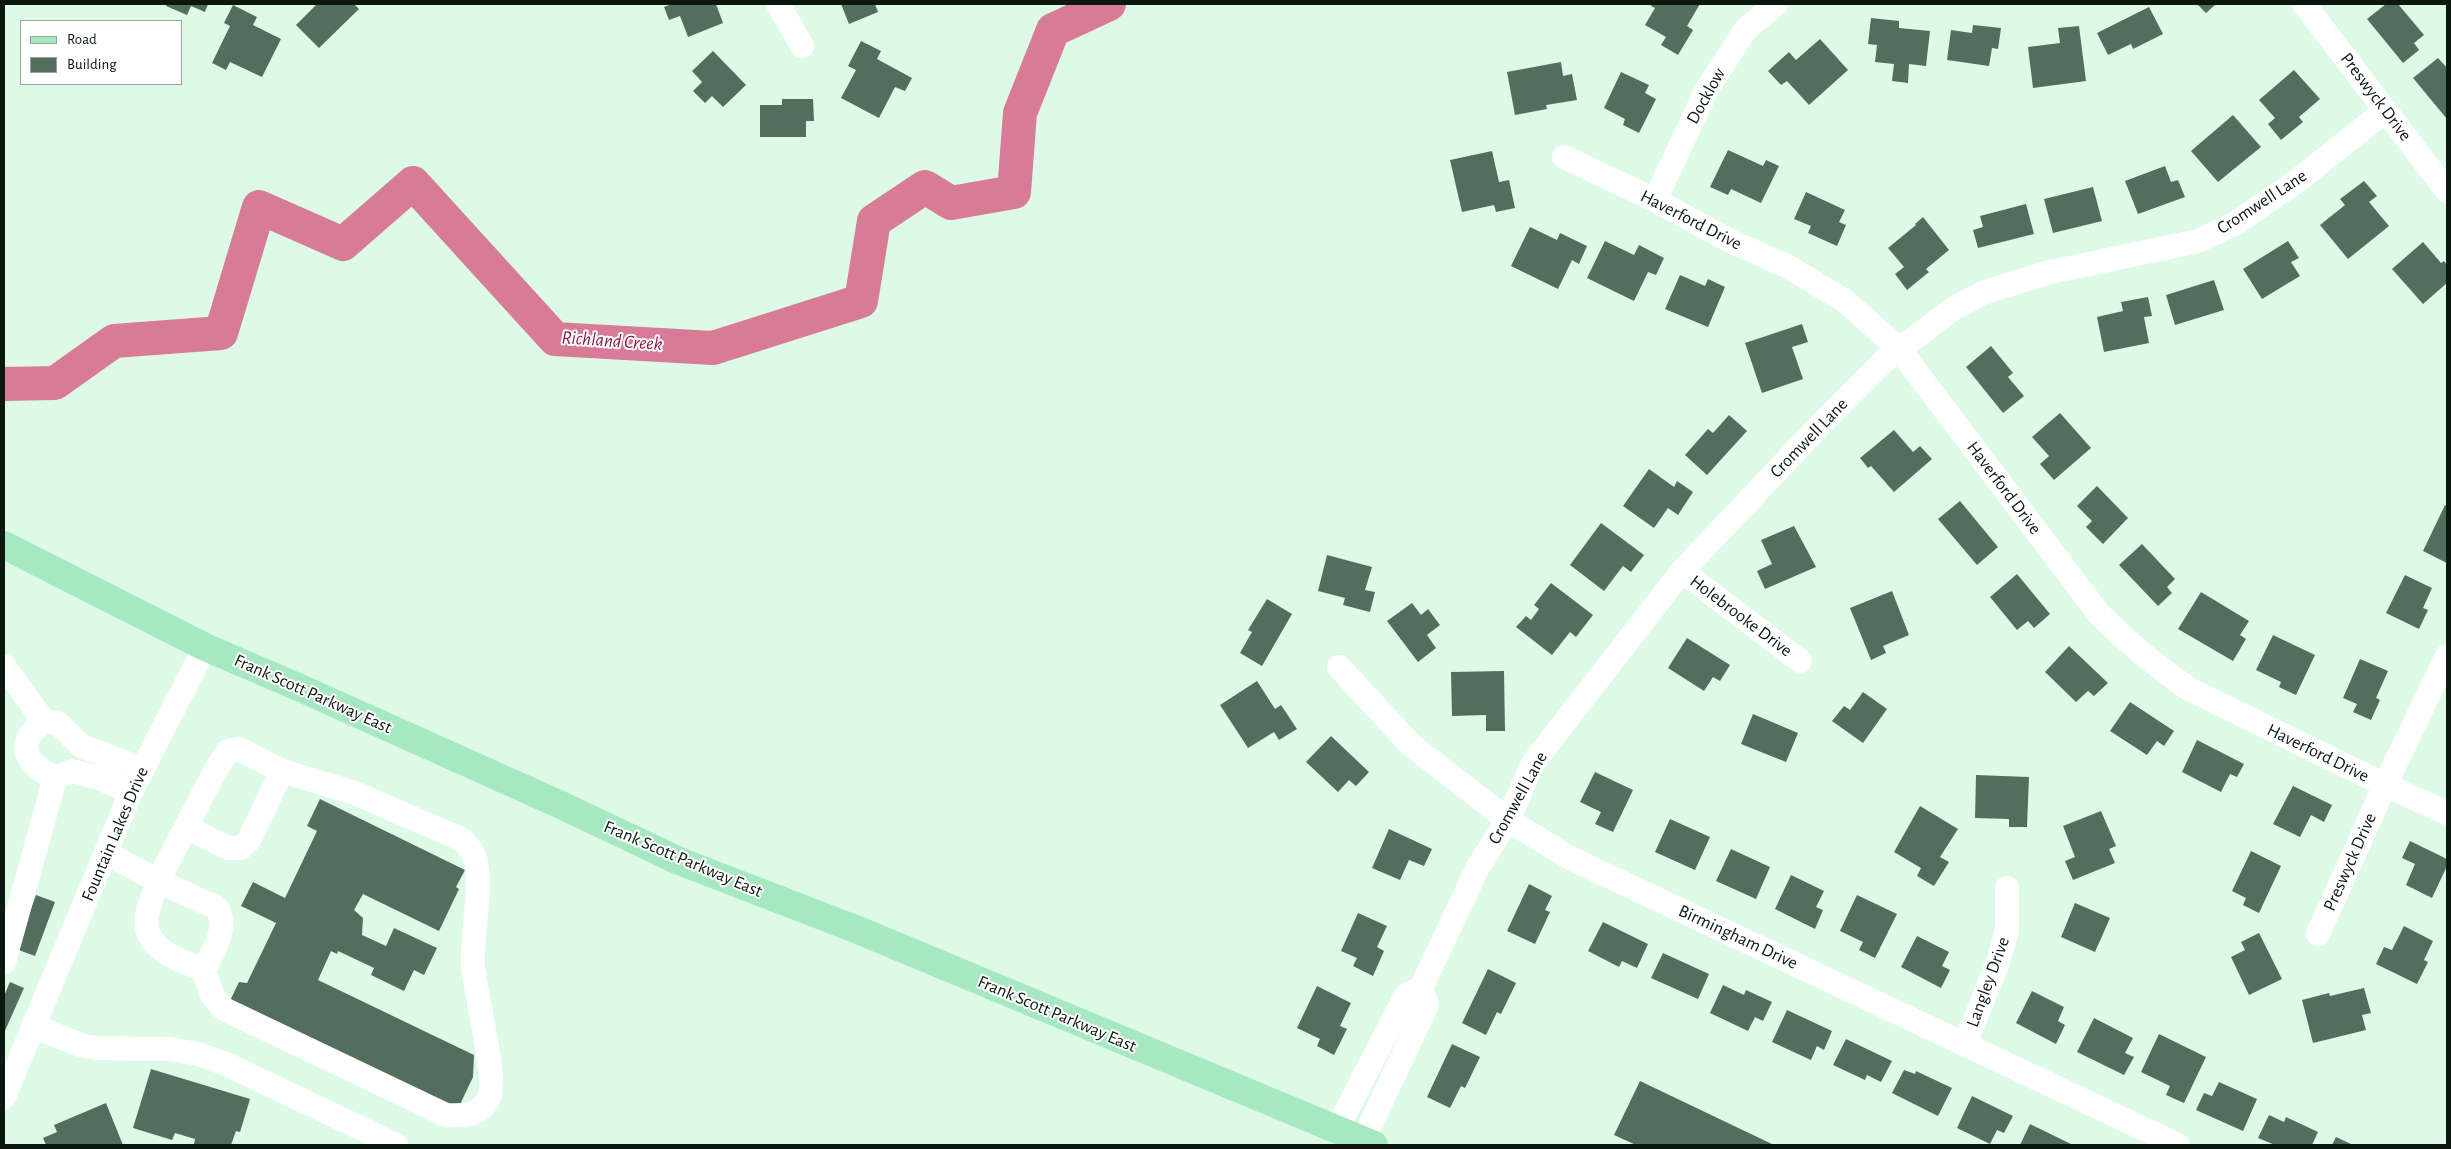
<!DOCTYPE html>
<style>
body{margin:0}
#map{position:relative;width:2451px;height:1149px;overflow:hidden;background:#ddfae6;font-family:"Alegreya Sans",sans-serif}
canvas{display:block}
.frame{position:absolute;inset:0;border:5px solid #0c1710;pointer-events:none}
.legend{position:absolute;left:20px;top:20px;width:162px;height:65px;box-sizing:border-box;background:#fff;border:1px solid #9ea29f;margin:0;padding:6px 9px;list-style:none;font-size:15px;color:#0c1710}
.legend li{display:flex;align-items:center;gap:10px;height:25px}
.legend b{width:25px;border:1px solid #9ea29f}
</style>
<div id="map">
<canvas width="2451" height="1149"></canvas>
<div class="frame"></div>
<ul class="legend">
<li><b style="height:6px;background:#a6e8c1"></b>Road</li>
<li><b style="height:14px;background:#546e5d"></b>Building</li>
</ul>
</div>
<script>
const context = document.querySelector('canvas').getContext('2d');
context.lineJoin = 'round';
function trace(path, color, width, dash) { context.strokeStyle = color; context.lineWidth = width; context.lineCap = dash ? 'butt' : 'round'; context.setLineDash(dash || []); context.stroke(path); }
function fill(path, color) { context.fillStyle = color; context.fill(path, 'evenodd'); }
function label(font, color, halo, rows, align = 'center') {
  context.font = font + ' "Alegreya Sans",sans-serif'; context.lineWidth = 4; context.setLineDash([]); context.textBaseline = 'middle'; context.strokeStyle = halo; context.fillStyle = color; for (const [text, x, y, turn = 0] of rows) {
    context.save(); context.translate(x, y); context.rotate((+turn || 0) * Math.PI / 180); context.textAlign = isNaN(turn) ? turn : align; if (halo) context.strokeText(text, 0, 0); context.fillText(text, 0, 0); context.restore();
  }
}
const river = new Path2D(`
 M 4,384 L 55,383 L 114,341 L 221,333 L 259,207 L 343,244 L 413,183 L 555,339 L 713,348 L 861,301 L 874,221 L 925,187 L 951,203 L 1014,192 L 1020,113 L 1053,30 L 1109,4`);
const building = new Path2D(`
 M 167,4 L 208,4 L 205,12 L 191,6 L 187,15 L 166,6 Z
 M 317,4 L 354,4 L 359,9 L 319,48 L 296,25 Z
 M 672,4 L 716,4 L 723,23 L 688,37 L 680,16 L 669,20 L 664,7 Z
 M 841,4 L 875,4 L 878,12 L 849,24 Z
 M 1652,4 L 1700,4 L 1687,26 L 1693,30 L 1678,55 L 1661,45 L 1666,37 L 1645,25 L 1655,8 L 1651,6 Z
 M 2197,4 L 2216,4 L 2206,13 Z
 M 2386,4 L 2398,4 L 2424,35 L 2414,43 L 2419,50 L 2403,63 L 2367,19 Z
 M 233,5 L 257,17 L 253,25 L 281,39 L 262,77 L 230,62 L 226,70 L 212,63 L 230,26 L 224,23 Z
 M 2149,7 L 2163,34 L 2133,49 L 2131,44 L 2108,55 L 2097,33 Z
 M 1871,18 L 1899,21 L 1899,28 L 1930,31 L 1926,66 L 1909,64 L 1908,83 L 1892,81 L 1894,64 L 1875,62 L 1877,45 L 1868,44 Z
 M 1973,25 L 2001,28 L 1998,49 L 1992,48 L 1989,66 L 1947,60 L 1951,30 L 1972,33 Z
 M 2079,26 L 2086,81 L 2033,88 L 2028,47 L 2060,43 L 2058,28 Z
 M 1820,39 L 1848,70 L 1809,105 L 1787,81 L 1781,85 L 1768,71 L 1789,52 L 1796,60 Z
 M 861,41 L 881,51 L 877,59 L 912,78 L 905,91 L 895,87 L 879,118 L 841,98 L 856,70 L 848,66 Z
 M 713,51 L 746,85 L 723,107 L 712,96 L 705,103 L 693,91 L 702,82 L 692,71 Z
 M 2438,58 L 2447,68 L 2447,119 L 2413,78 Z
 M 1561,62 L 1563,76 L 1572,74 L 1577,100 L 1546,105 L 1547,109 L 1515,115 L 1507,72 Z
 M 2294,70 L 2320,99 L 2299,117 L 2303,122 L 2281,140 L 2268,124 L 2275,118 L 2259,100 Z
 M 1621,72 L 1649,85 L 1645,93 L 1656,99 L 1639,133 L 1623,125 L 1625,119 L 1604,108 Z
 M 782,99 L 813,99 L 814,121 L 806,121 L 806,137 L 760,137 L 760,105 L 782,105 Z
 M 2233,115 L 2261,147 L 2218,182 L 2191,151 Z
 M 1728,150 L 1763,166 L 1766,160 L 1779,166 L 1761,203 L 1731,189 L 1728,195 L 1710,187 Z
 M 1492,151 L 1499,182 L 1509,180 L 1515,208 L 1496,212 L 1494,205 L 1462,212 L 1450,160 Z
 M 2165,166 L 2171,182 L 2178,180 L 2185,197 L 2138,214 L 2125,181 Z
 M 2364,181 L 2377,196 L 2369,202 L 2389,226 L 2348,259 L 2320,225 L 2345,205 L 2340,199 Z
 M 2093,187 L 2102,221 L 2053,233 L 2044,199 Z
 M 1806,192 L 1845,210 L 1839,222 L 1846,225 L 1837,246 L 1808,233 L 1811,226 L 1794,219 Z
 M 2026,204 L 2034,234 L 1978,248 L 1973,230 L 1983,227 L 1980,216 Z
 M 1923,217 L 1949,250 L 1926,269 L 1929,272 L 1907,290 L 1895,274 L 1904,267 L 1888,248 L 1916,225 L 1915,224 Z
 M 1530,227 L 1557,240 L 1560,233 L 1587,246 L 1579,264 L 1572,260 L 1558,289 L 1511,266 Z
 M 1605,241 L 1634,255 L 1639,245 L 1664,258 L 1656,275 L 1648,272 L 1634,301 L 1587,278 Z
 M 2288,241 L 2299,258 L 2291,262 L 2300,276 L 2262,299 L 2243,269 Z
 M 2423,242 L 2441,263 L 2444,261 L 2447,265 L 2447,283 L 2423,304 L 2392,269 Z
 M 1680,275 L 1705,286 L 1708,279 L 1725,287 L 1708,327 L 1665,309 Z
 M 2214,280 L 2224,310 L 2175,325 L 2166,295 Z
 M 2148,297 L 2152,316 L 2144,317 L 2149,343 L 2104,352 L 2097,317 L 2123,311 L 2121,302 Z
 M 1802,324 L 1808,342 L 1792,347 L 1803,379 L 1762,393 L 1745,343 Z
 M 1991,346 L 2013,373 L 2008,377 L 2024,396 L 2003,413 L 1966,367 Z
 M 2060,413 L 2091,448 L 2054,480 L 2040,464 L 2049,456 L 2032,437 Z
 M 1729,415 L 1747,431 L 1707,475 L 1685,455 L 1708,429 L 1713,433 Z
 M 1894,430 L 1913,452 L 1920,446 L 1932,459 L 1894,492 L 1871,466 L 1868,468 L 1860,458 Z
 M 1649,469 L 1674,487 L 1677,481 L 1693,492 L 1678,515 L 1668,508 L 1654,528 L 1623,506 Z
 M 2097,486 L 2128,518 L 2103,544 L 2086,527 L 2092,521 L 2077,506 Z
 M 1960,501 L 1998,547 L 1977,565 L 1938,519 Z
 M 2445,505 L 2447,506 L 2447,563 L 2423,551 Z
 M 1601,523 L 1644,555 L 1631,572 L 1623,566 L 1604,591 L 1570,565 Z
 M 1794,526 L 1816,567 L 1765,589 L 1757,571 L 1772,564 L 1761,540 Z
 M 2142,544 L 2175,579 L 2167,587 L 2172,593 L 2158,606 L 2119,565 Z
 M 1327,555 L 1372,567 L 1365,590 L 1375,592 L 1370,612 L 1343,605 L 1345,598 L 1318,591 Z
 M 2017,574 L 2050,614 L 2034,628 L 2028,621 L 2017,630 L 1990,597 Z
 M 2405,575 L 2432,588 L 2423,608 L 2428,610 L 2419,629 L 2386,613 Z
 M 1551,583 L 1593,615 L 1576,637 L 1570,632 L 1552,655 L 1516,627 L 1526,616 L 1531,620 L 1539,609 L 1534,605 Z
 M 1892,591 L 1909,635 L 1883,646 L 1886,653 L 1871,660 L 1850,608 Z
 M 2201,592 L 2249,621 L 2240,635 L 2246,639 L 2233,661 L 2178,629 Z
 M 1267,599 L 1292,614 L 1262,666 L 1240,653 L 1252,632 L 1248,630 Z
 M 1412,603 L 1421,615 L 1428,609 L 1440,625 L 1427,635 L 1436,648 L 1418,662 L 1387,621 Z
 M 2273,635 L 2315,655 L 2296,695 L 2279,687 L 2281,682 L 2256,670 Z
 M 1687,638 L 1730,665 L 1720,681 L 1713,677 L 1704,691 L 1668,668 Z
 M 2069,646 L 2108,683 L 2094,696 L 2088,691 L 2076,702 L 2045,672 Z
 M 2360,659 L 2388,671 L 2376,698 L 2380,700 L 2371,720 L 2353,712 L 2357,704 L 2343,698 Z
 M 1504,671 L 1505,731 L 1486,731 L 1486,715 L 1452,716 L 1451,672 Z
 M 1257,681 L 1275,709 L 1281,705 L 1297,729 L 1279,740 L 1274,732 L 1248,748 L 1220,705 Z
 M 1863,692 L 1887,709 L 1863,743 L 1832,721 L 1844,706 L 1850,710 Z
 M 2130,702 L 2174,731 L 2164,746 L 2157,741 L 2147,755 L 2110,731 Z
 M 1753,714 L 1798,733 L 1786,762 L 1741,744 Z
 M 1331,736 L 1369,772 L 1356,786 L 1349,780 L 1338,792 L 1306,762 Z
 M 2197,740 L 2244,764 L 2237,777 L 2230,774 L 2221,792 L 2182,772 Z
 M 1595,772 L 1633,790 L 1613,832 L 1595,824 L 1601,812 L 1580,802 Z
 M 1976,775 L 2029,777 L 2027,827 L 2009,827 L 2009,819 L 1975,818 Z
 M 2293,786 L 2332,805 L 2324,822 L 2311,815 L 2300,837 L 2273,824 Z
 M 320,799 L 465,870 L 456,887 L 459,889 L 439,931 L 363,894 L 354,910 L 363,918 L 362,935 L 386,946 L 394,928 L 437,948 L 424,975 L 414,970 L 404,991 L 371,975 L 374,968 L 338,951 L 337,954 L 331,951 L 318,980 L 474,1055 L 473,1077 L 455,1115 L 228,1005 L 239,982 L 247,983 L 276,923 L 241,906 L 253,882 L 285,898 L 317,831 L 307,826 Z
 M 1920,806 L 1958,829 L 1940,857 L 1949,862 L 1934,886 L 1917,876 L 1921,868 L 1894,852 Z
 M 2101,811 L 2116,846 L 2109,849 L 2115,863 L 2073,880 L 2065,861 L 2075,857 L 2063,826 Z
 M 1670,819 L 1710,837 L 1695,870 L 1655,852 Z
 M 1389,829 L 1432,849 L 1424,866 L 1409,860 L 1400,880 L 1372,868 Z
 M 2410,841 L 2447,859 L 2447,866 L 2432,898 L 2406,885 L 2415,864 L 2402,858 Z
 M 1731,849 L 1770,867 L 1756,899 L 1716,881 Z
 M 2251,851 L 2281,866 L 2259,913 L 2243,905 L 2246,898 L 2232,891 Z
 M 1791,875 L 1824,891 L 1816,907 L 1823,910 L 1815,929 L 1775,909 Z
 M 1529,884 L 1552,896 L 1545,910 L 1550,912 L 1535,944 L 1507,931 Z
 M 36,895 L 55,902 L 35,956 L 16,949 Z
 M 1857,895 L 1897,914 L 1875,958 L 1859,950 L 1863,942 L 1840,931 Z
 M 2075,903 L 2110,918 L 2095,952 L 2061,937 Z
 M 1358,913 L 1387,926 L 1377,947 L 1384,951 L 1373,976 L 1353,966 L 1357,958 L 1341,951 Z
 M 1603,922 L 1648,944 L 1637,968 L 1622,961 L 1619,967 L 1588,951 Z
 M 2404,926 L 2433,941 L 2424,960 L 2428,962 L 2417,984 L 2376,964 L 2384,947 L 2392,950 Z
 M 2259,933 L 2282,979 L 2249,995 L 2231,957 L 2245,950 L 2241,942 Z
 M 1917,936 L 1949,952 L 1942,966 L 1950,970 L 1941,988 L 1901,967 Z
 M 1663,953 L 1709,974 L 1698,999 L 1651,978 Z
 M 1488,969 L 1516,983 L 1501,1014 L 1497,1012 L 1486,1035 L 1462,1023 Z
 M 10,982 L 24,988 L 4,1033 L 4,996 Z
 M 1723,985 L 1744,995 L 1746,990 L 1772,1002 L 1763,1021 L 1755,1017 L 1748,1031 L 1710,1013 Z
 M 1317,986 L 1351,1003 L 1340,1026 L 1347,1029 L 1334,1055 L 1317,1046 L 1320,1039 L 1297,1028 Z
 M 2364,988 L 2371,1013 L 2362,1015 L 2366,1030 L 2313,1043 L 2302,1000 L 2329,993 L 2330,996 Z
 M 2032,991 L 2064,1007 L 2058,1021 L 2065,1025 L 2056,1044 L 2016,1023 Z
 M 1787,1010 L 1832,1031 L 1824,1050 L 1817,1046 L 1811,1060 L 1772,1042 Z
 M 2094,1018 L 2133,1038 L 2125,1053 L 2134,1057 L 2124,1075 L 2077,1052 Z
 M 2159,1034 L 2206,1057 L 2184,1103 L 2166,1095 L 2170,1086 L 2141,1072 Z
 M 1846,1039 L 1892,1061 L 1881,1082 L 1867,1075 L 1865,1080 L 1833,1065 Z
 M 1452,1044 L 1480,1057 L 1465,1088 L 1461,1086 L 1450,1108 L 1427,1097 Z
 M 151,1069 L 250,1099 L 240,1132 L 236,1131 L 231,1145 L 196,1145 L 194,1144 L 195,1139 L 175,1133 L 172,1140 L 133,1128 Z
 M 1904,1070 L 1915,1074 L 1916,1071 L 1952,1088 L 1938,1116 L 1892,1093 Z
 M 1640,1081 L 1774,1145 L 1636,1145 L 1614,1135 Z
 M 2219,1082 L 2257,1099 L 2243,1131 L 2196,1110 L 2204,1093 L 2212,1096 Z
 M 1972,1096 L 2013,1116 L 2004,1133 L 1997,1130 L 1990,1144 L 1957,1128 Z
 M 106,1103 L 123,1145 L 46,1145 L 43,1138 L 57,1132 L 54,1125 Z
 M 2269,1115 L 2284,1122 L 2286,1117 L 2318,1132 L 2312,1145 L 2275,1145 L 2258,1138 Z
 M 2030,1124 L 2073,1145 L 2020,1145 Z
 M 2336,1137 L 2353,1145 L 2332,1145 Z`);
const minor = new Path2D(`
 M 778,4 L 802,46
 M 2304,4 L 2447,191
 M 1564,157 L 1655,200 L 1732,242 L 1787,266 L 1845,301 L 1899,349 L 2099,614 C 2127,642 2157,667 2189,689 L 2385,785 L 2447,813
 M 1655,200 L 1708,87 L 1746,29 L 1776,4
 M 1682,571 L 1800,661
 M 4,666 L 43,720 L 59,724 L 81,746 L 142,769
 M 1339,667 L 1411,745 L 1508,820 L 1570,858 L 2178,1145
 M 43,720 C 39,726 30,732 28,739 C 20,757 41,772 55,778 L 72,771 L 99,778 L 131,792
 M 186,827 L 228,848 L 241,848 L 249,840 L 282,771 L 239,749 L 228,751 L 216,769 L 158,881 L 217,908 C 229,929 213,950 204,970
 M 106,853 L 158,881 C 155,892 149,904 147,915 C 142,950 178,959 204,970 L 212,995 L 224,1009 L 446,1115 C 464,1116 480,1116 489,1098 C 498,1082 475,991 473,966 C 471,934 484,884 474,855 C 472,850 466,845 463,840 L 355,793 L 282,771
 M 2318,934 L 2385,785 L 2447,656
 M 4,962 L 55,778
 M 33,1026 L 83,1046 L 95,1048 L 170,1049 L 198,1054 L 226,1064 L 396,1145
 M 1965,1044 L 1997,965 L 2007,931 L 2007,888
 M 4,1097 L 131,792 L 205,647
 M 1337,1129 L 1406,995 L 1421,988 L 1478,867 L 1508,820 L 1533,763 L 1682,571 L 1823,422 L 1883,362 L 1954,308 L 1983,293 L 2046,273 L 2198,241 L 2236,223 L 2297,181 L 2385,111
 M 1363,1140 L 1427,1005 L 1421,988`);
const major = new Path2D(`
 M 4,545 L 205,647 L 298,687 L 561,805 L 679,861 L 858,930 L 1374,1145`);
const streetNames = [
 ["Docklow",1706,96,-61],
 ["Preswyck Drive",2376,97,53],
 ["Cromwell Lane",2262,202,-33],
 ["Haverford Drive",1691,220,27],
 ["Cromwell Lane",1809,438,-46],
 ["Haverford Drive",2004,488,53],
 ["Holebrooke Drive",1741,616,37],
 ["Frank Scott Parkway East",313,694,24],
 ["Haverford Drive",2318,753,26],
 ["Cromwell Lane",1518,798,-61],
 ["Fountain Lakes Drive",115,834,-67],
 ["Frank Scott Parkway East",683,859,23],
 ["Preswyck Drive",2350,862,-66],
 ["Birmingham Drive",1738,937,25],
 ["Langley Drive",1988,982,-70],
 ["Frank Scott Parkway East",1057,1014,23]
];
const waterNames = [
 ["Richland Creek",612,341,4]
];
trace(river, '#d87b97', 34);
fill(building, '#546e5d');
trace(minor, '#fff', 24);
trace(major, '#a6e8c1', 28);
label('18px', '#0c1710', '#fff', streetNames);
label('italic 19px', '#871846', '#fff', waterNames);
</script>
